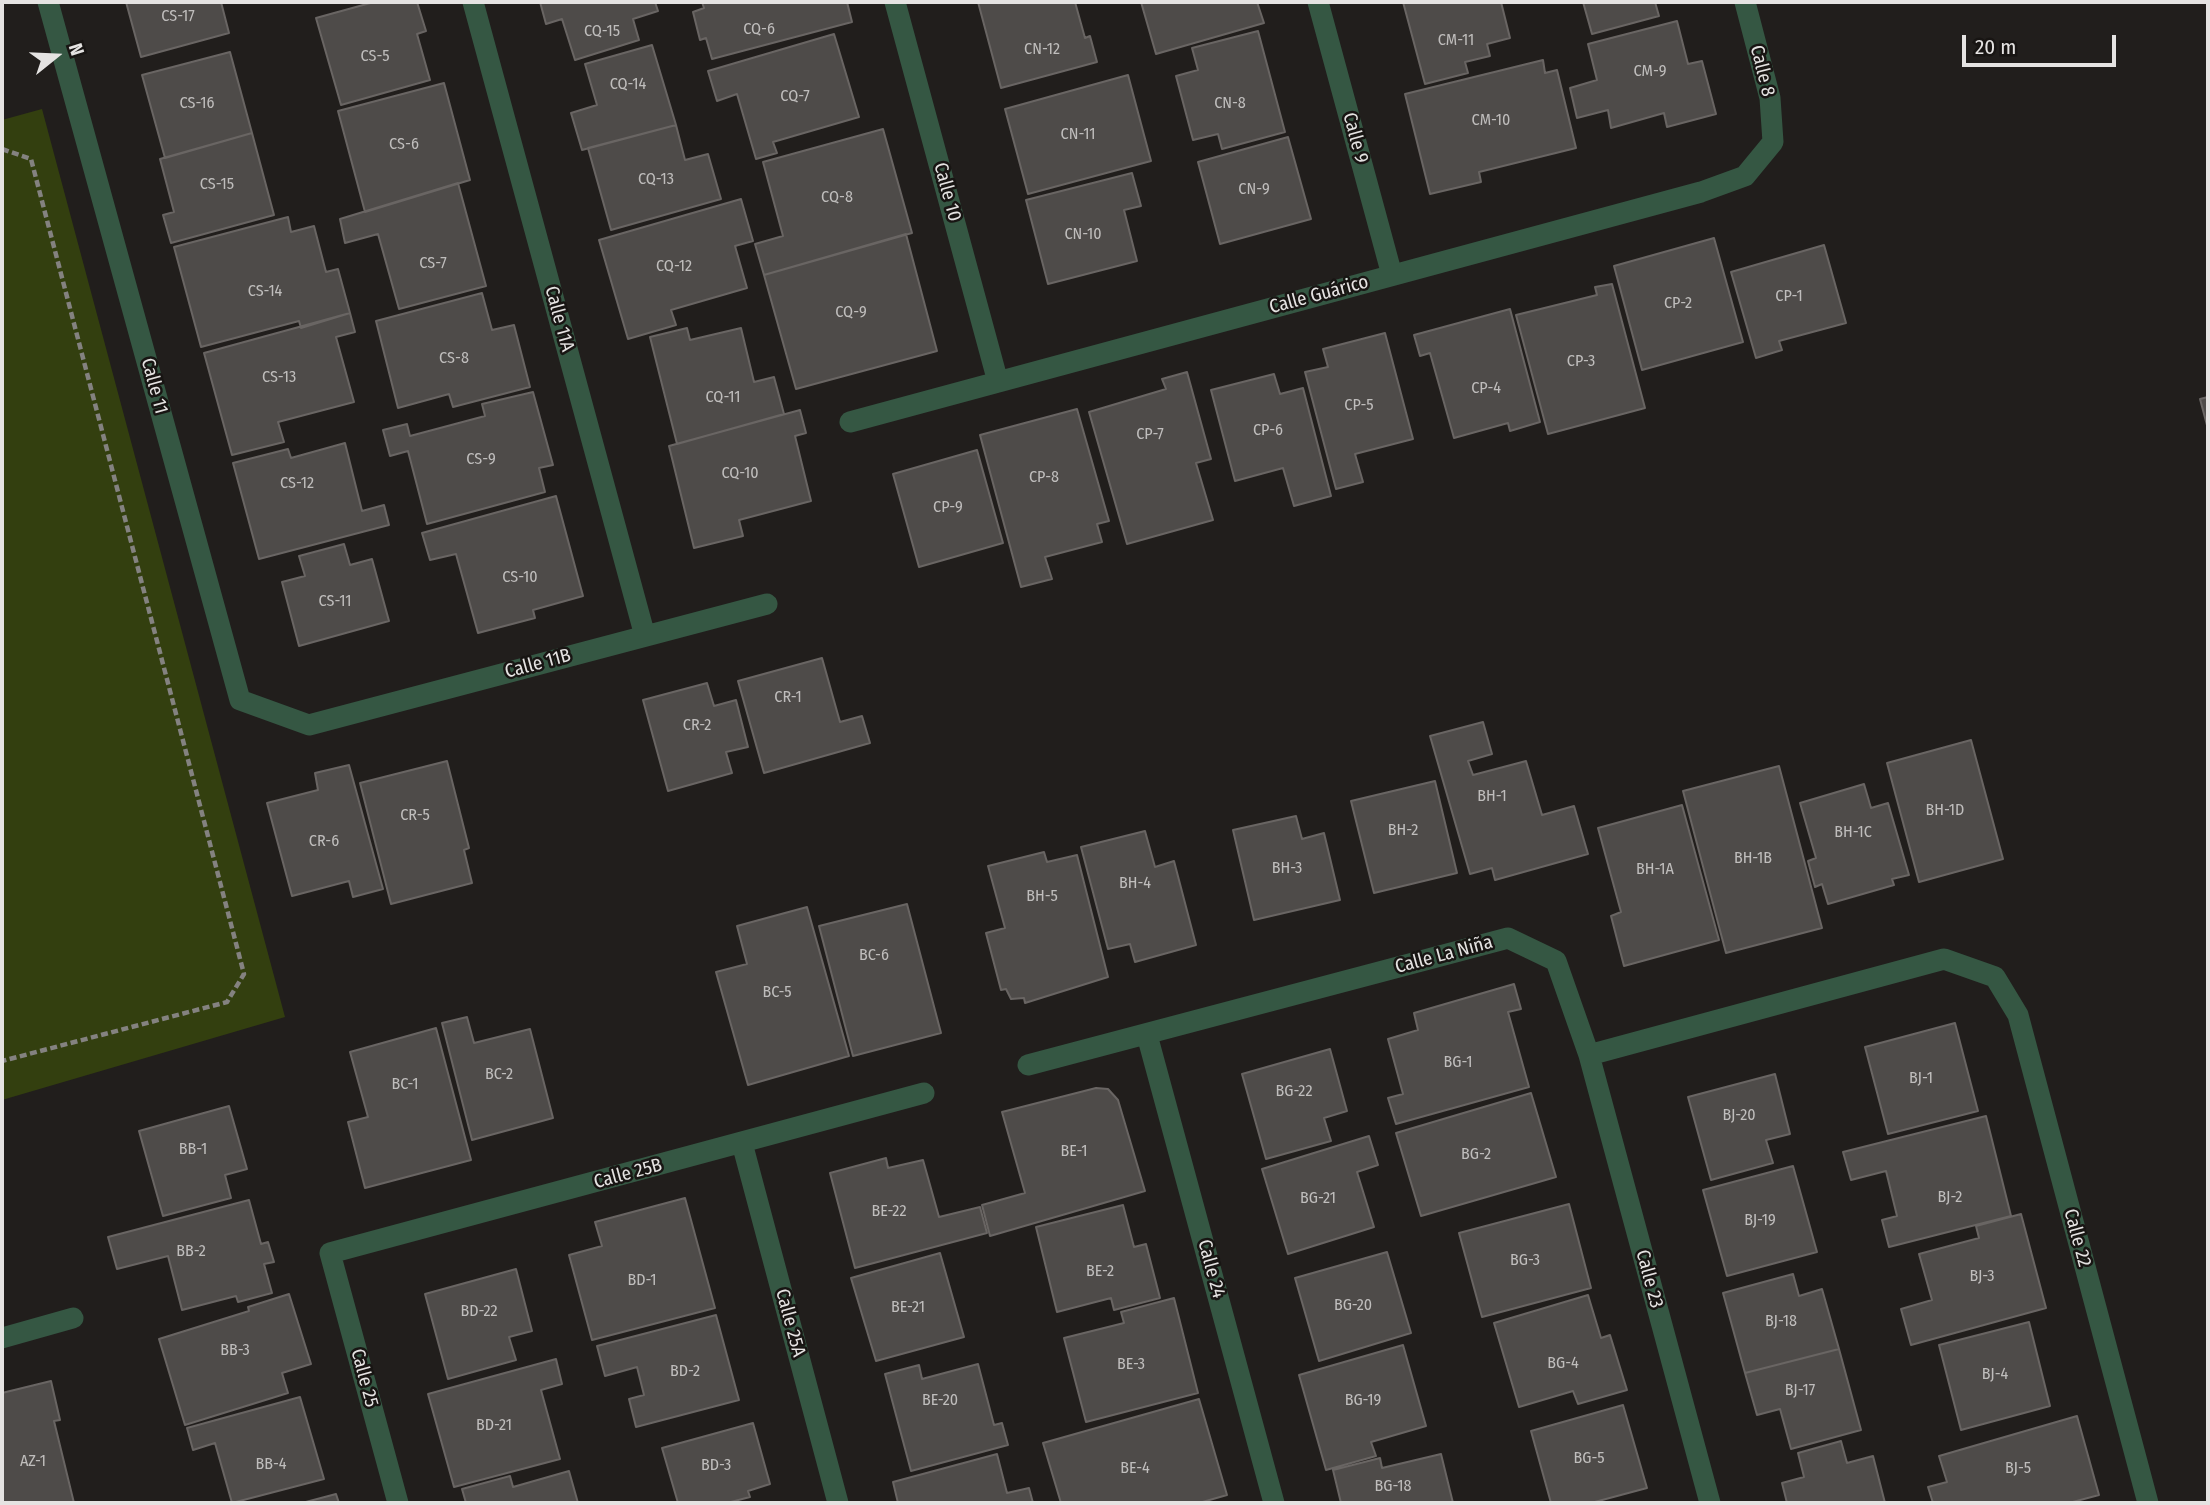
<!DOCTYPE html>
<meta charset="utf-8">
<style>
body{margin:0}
#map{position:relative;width:2210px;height:1505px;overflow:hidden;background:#211e1c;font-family:"Fira Sans Condensed",sans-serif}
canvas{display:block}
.frame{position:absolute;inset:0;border:4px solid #e5e3e2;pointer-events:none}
.north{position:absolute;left:21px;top:21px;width:70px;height:70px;-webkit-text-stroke:5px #181513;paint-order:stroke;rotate:72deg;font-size:19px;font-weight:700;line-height:28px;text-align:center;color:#e5e3e2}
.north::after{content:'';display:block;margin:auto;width:24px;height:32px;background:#e5e3e2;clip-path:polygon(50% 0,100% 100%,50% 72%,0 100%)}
.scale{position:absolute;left:1962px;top:35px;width:154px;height:32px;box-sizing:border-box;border:4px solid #e5e3e2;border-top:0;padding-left:9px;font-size:21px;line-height:24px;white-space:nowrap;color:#e5e3e2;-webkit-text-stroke:5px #181513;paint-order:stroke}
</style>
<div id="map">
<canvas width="2210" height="1505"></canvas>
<div class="frame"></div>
<div class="north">N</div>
<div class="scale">20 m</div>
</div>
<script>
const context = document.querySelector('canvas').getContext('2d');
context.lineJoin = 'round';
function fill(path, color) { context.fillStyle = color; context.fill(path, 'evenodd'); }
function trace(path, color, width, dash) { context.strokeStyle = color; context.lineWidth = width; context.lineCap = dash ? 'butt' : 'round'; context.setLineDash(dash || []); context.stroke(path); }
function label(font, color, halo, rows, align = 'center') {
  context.font = font + ' "Fira Sans Condensed",sans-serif'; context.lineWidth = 5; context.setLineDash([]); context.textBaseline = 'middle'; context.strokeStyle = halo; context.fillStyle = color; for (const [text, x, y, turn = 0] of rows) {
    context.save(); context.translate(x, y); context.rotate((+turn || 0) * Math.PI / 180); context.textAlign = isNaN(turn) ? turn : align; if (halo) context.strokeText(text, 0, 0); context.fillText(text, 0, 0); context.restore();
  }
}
const green = new Path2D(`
 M 42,109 L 285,1017 L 2,1100 L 2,120 Z`);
const building = new Path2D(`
 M 126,2 L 221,2 L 229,33 L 141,57 Z
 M 374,2 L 417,2 L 426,31 L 417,34 L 430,80 L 341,105 L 316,18 Z
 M 540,2 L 655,2 L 658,11 L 633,19 L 639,40 L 575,60 L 562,19 L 546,24 Z
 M 702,2 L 847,2 L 852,22 L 712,59 L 706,38 L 700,40 L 693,12 L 704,8 Z
 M 978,2 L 1075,2 L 1085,38 L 1090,36 L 1097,62 L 1001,88 Z
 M 1141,2 L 1257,2 L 1264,23 L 1156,54 Z
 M 1403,2 L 1501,2 L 1510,38 L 1487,44 L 1490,56 L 1465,62 L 1468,73 L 1425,84 Z
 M 1583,2 L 1655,2 L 1659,16 L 1592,34 Z
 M 1677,21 L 1688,64 L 1702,61 L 1716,114 L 1667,127 L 1664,113 L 1611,128 L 1608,110 L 1577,118 L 1570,88 L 1597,80 L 1588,44 Z
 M 1258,31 L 1285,132 L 1222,149 L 1218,134 L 1193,140 L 1176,76 L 1198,70 L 1192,48 Z
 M 834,34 L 859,117 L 773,142 L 777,153 L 756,159 L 737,94 L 717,101 L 708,71 Z
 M 652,45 L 676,125 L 582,150 L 571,113 L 597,105 L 585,64 Z
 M 230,52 L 252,133 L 165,158 L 142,75 Z
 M 1543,60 L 1545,73 L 1557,70 L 1576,148 L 1479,172 L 1481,182 L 1430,194 L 1405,94 Z
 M 1128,75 L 1151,161 L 1028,194 L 1005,109 Z
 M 444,83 L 470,180 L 365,212 L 338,111 Z
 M 676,125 L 685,160 L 708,154 L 721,199 L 611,230 L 588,148 Z
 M 883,129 L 912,233 L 764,275 L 755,244 L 783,236 L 763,162 Z
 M 252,133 L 274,215 L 171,243 L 163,215 L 174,212 L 160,159 Z
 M 1288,137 L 1311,219 L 1220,244 L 1198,162 Z
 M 1132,173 L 1141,206 L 1124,210 L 1137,261 L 1048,284 L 1026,200 Z
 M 458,183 L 486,286 L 399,309 L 378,234 L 345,243 L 340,219 Z
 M 741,199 L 753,241 L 735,246 L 747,288 L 671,310 L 676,325 L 628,339 L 599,240 Z
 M 288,217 L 291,232 L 314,226 L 326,272 L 338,269 L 350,313 L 301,328 L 299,321 L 201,347 L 174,247 Z
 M 906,234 L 937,351 L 796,389 L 764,275 Z
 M 1714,238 L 1743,342 L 1642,370 L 1614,266 Z
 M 1824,245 L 1846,323 L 1779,341 L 1782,350 L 1756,358 L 1731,272 Z
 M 1612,284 L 1645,408 L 1548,434 L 1516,315 L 1597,295 L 1595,287 Z
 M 482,293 L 492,330 L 514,325 L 530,387 L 453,407 L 449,394 L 398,408 L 376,321 Z
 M 1510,309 L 1540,422 L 1510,431 L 1508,423 L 1454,438 L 1430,353 L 1420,356 L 1414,335 Z
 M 350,313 L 355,332 L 336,337 L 354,402 L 278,422 L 284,442 L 232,455 L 204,353 Z
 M 687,328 L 690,340 L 741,328 L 754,382 L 774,377 L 784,414 L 677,444 L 650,337 Z
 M 1385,333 L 1413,439 L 1355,454 L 1363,482 L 1336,489 L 1305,372 L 1328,367 L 1323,349 Z
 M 1187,372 L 1211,459 L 1196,463 L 1213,520 L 1127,544 L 1089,412 L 1166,389 L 1162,379 Z
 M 1274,374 L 1280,394 L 1303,388 L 1331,496 L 1294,506 L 1283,468 L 1235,481 L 1211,390 Z
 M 533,392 L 553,465 L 539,468 L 545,492 L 427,524 L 408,451 L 390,456 L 383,430 L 407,424 L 410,436 L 485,416 L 482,404 Z
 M 2208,397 L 2208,429 L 2200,399 Z
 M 1077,409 L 1109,521 L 1097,524 L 1102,542 L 1045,557 L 1052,579 L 1021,587 L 980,435 Z
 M 800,410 L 806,433 L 795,436 L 811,501 L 739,520 L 743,536 L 694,548 L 669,446 Z
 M 345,443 L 362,511 L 384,505 L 389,525 L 259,559 L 233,463 L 288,449 L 291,458 Z
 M 977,450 L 1003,543 L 919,567 L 893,474 Z
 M 556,496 L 583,596 L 533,610 L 535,618 L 478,633 L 456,554 L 430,560 L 422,533 Z
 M 344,544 L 350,565 L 372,559 L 389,621 L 299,646 L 282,582 L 305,576 L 299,556 Z
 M 822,658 L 840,722 L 862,716 L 870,743 L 764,773 L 738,681 Z
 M 707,683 L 714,706 L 736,700 L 748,747 L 726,752 L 732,773 L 668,791 L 643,700 Z
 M 1483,722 L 1492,754 L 1468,761 L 1473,775 L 1526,761 L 1542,815 L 1574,806 L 1588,854 L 1495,880 L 1492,868 L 1470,874 L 1430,736 Z
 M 1971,740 L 2003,859 L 1919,882 L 1887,763 Z
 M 447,761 L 469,848 L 464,850 L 472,883 L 391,904 L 360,783 Z
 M 349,765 L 383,889 L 353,897 L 349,881 L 292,896 L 267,803 L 318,790 L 315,773 Z
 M 1779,766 L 1822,928 L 1726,953 L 1683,791 Z
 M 1435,781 L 1457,873 L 1374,893 L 1351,801 Z
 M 1864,784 L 1871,808 L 1888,803 L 1909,875 L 1892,879 L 1894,885 L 1828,904 L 1822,884 L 1815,887 L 1808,861 L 1816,858 L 1800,803 Z
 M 1682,805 L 1719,940 L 1624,966 L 1611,916 L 1621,912 L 1598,828 Z
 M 1296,816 L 1302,839 L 1324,833 L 1340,900 L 1254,920 L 1233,830 Z
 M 1145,831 L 1155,867 L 1174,861 L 1196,945 L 1135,962 L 1130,944 L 1108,949 L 1081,847 Z
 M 1044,852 L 1047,862 L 1077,855 L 1108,977 L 1025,1003 L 1024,998 L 1011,999 L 1006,989 L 1001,990 L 986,933 L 1005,928 L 988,866 Z
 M 907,904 L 941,1033 L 853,1056 L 819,926 Z
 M 807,907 L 849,1056 L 748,1085 L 716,972 L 747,964 L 737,926 Z
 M 1514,984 L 1521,1009 L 1508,1012 L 1529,1087 L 1396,1124 L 1388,1098 L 1403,1094 L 1388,1039 L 1418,1030 L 1414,1013 Z
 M 467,1017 L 474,1043 L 530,1029 L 553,1118 L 472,1140 L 442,1023 Z
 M 1955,1023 L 1978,1111 L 1888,1134 L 1865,1047 Z
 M 436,1028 L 471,1160 L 365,1188 L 348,1122 L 368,1117 L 350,1052 Z
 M 1330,1049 L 1347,1111 L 1324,1118 L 1331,1141 L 1266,1159 L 1242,1074 Z
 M 1775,1074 L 1790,1134 L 1766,1140 L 1773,1163 L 1711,1180 L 1688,1097 Z
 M 1096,1088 L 1108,1089 L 1118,1100 L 1145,1191 L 990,1236 L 982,1205 L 1025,1193 L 1002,1112 Z
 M 1531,1093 L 1556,1177 L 1421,1216 L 1396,1133 Z
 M 229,1106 L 247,1169 L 225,1175 L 231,1198 L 163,1216 L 139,1131 Z
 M 1986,1116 L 2011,1216 L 1889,1247 L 1882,1220 L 1897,1216 L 1886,1171 L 1851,1180 L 1843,1152 Z
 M 1369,1136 L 1378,1165 L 1357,1172 L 1374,1227 L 1288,1254 L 1262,1169 Z
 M 886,1158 L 888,1168 L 923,1160 L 939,1217 L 980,1207 L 987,1233 L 855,1268 L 830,1173 Z
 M 1793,1166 L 1817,1252 L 1727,1276 L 1703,1190 Z
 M 685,1198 L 715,1308 L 592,1340 L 569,1255 L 602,1246 L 595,1222 Z
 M 249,1200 L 261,1244 L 268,1242 L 274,1262 L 264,1264 L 272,1293 L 238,1302 L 236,1296 L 182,1310 L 168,1256 L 117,1269 L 108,1237 Z
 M 1569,1204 L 1591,1288 L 1482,1317 L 1459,1233 Z
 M 1123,1205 L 1134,1247 L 1146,1244 L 1160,1298 L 1114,1310 L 1111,1298 L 1057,1312 L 1036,1227 Z
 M 2021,1214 L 2046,1308 L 1911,1345 L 1901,1309 L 1932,1300 L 1919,1254 L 1979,1238 L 1976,1226 Z
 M 1387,1252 L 1411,1333 L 1319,1361 L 1295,1278 Z
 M 940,1253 L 964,1337 L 876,1361 L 851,1278 Z
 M 516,1269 L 532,1331 L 509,1337 L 516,1360 L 448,1379 L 425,1294 Z
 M 1793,1274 L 1799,1296 L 1822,1289 L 1839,1349 L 1745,1373 L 1723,1293 Z
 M 289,1294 L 311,1364 L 282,1373 L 288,1393 L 185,1425 L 159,1339 L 249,1311 L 248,1307 Z
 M 1588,1295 L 1601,1338 L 1610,1335 L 1627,1390 L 1578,1404 L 1573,1391 L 1519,1407 L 1494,1323 Z
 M 1174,1298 L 1198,1393 L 1086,1422 L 1064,1338 L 1124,1323 L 1121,1312 Z
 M 716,1315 L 739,1400 L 636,1427 L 629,1399 L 644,1395 L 637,1367 L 605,1376 L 597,1346 Z
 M 2029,1322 L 2050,1406 L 1961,1430 L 1939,1345 Z
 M 1403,1345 L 1426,1426 L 1371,1442 L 1376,1456 L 1326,1470 L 1299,1375 Z
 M 1839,1349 L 1861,1430 L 1791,1449 L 1780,1409 L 1757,1415 L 1745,1373 Z
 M 556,1359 L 562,1384 L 541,1390 L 560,1459 L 454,1487 L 428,1394 Z
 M 978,1364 L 994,1425 L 1002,1423 L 1008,1445 L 911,1471 L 885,1374 L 919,1365 L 922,1379 Z
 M 51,1381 L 60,1420 L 54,1421 L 74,1503 L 2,1503 L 2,1393 Z
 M 300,1397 L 324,1479 L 232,1503 L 215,1443 L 193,1450 L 187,1428 Z
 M 1199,1399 L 1227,1495 L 1199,1503 L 1061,1503 L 1043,1443 Z
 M 1623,1405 L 1647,1488 L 1591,1503 L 1551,1503 L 1531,1431 Z
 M 2077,1416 L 2099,1495 L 2069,1503 L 1933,1503 L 1928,1487 L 1947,1482 L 1939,1456 Z
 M 753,1423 L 770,1484 L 748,1491 L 750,1497 L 727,1503 L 678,1503 L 662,1448 Z
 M 1841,1441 L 1847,1463 L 1873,1456 L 1885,1503 L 1787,1503 L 1782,1483 L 1804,1477 L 1798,1453 Z
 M 997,1454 L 1007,1493 L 1029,1488 L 1033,1503 L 898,1503 L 893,1482 Z
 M 1441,1454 L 1453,1503 L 1341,1503 L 1333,1470 L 1380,1458 L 1382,1468 Z
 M 569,1471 L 578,1503 L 466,1503 L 462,1489 L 510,1476 L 513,1487 Z
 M 336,1494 L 339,1503 L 302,1503 Z`);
const path = new Path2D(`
 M 2,149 L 31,159 L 244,974 L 227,1002 L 2,1061`);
const minor = new Path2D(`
 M 48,2 L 240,700 L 309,725 L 767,604
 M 473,2 L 645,636
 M 895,2 L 998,382
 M 1318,2 L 1392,275
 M 850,422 L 1701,192 L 1745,176 L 1773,142 L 1770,98 L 1745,2
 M 1147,1035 L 1274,1503
 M 1589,1055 L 1944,959 L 1995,977 L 2018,1015 L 2148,1503
 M 1028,1065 L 1508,938 L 1556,961 L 1589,1055 L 1710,1503
 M 742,1143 L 838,1503
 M 2,1338 L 73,1318
 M 398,1503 L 330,1253 L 924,1093`);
const numberNames = [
 ["CS-17",178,17],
 ["CQ-6",759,30],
 ["CQ-15",602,32],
 ["CM-11",1456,41],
 ["CN-12",1042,50],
 ["CS-5",375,57],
 ["CM-9",1650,72],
 ["CQ-14",628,85],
 ["CQ-7",795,97],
 ["CS-16",197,104],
 ["CN-8",1230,104],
 ["CM-10",1491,121],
 ["CN-11",1078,135],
 ["CS-6",404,145],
 ["CQ-13",656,180],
 ["CS-15",217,185],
 ["CN-9",1254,190],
 ["CQ-8",837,198],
 ["CN-10",1083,235],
 ["CS-7",433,264],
 ["CQ-12",674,267],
 ["CS-14",265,292],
 ["CP-1",1789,297],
 ["CP-2",1678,304],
 ["CQ-9",851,313],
 ["CS-8",454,359],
 ["CP-3",1581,362],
 ["CS-13",279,378],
 ["CP-4",1486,389],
 ["CQ-11",723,398],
 ["CP-5",1359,406],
 ["CP-6",1268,431],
 ["CP-7",1150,435],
 ["CS-9",481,460],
 ["CQ-10",740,474],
 ["CP-8",1044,478],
 ["CS-12",297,484],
 ["CP-9",948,508],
 ["CS-10",520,578],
 ["CS-11",335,602],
 ["CR-1",788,698],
 ["CR-2",697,726],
 ["BH-1",1492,797],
 ["BH-1D",1945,811],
 ["CR-5",415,816],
 ["BH-2",1403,831],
 ["BH-1C",1853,833],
 ["CR-6",324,842],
 ["BH-1B",1753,859],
 ["BH-3",1287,869],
 ["BH-1A",1655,870],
 ["BH-4",1135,884],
 ["BH-5",1042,897],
 ["BC-6",874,956],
 ["BC-5",777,993],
 ["BG-1",1458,1063],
 ["BC-2",499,1075],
 ["BJ-1",1921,1079],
 ["BC-1",405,1085],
 ["BG-22",1294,1092],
 ["BJ-20",1739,1116],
 ["BB-1",193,1150],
 ["BE-1",1074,1152],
 ["BG-2",1476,1155],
 ["BJ-2",1950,1198],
 ["BG-21",1318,1199],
 ["BE-22",889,1212],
 ["BJ-19",1760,1221],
 ["BB-2",191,1252],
 ["BG-3",1525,1261],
 ["BE-2",1100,1272],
 ["BJ-3",1982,1277],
 ["BD-1",642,1281],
 ["BG-20",1353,1306],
 ["BE-21",908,1308],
 ["BD-22",479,1312],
 ["BJ-18",1781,1322],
 ["BB-3",235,1351],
 ["BG-4",1563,1364],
 ["BE-3",1131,1365],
 ["BD-2",685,1372],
 ["BJ-4",1995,1375],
 ["BJ-17",1800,1391],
 ["BE-20",940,1401],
 ["BG-19",1363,1401],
 ["BD-21",494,1426],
 ["BG-5",1589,1459],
 ["AZ-1",33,1462],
 ["BB-4",271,1465],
 ["BD-3",716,1466],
 ["BE-4",1135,1469],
 ["BJ-5",2018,1469],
 ["BG-18",1393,1487]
];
const streetNames = [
 ["Calle 8",1762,71,76],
 ["Calle 9",1355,138,75],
 ["Calle 10",947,192,75],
 ["Calle Guárico",1319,295,-15],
 ["Calle 11A",559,319,75],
 ["Calle 11",154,386,75],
 ["Calle 11B",538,664,-15],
 ["Calle La Niña",1444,955,-15],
 ["Calle 25B",628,1174,-15],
 ["Calle 22",2077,1238,75],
 ["Calle 24",1211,1269,75],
 ["Calle 23",1649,1279,75],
 ["Calle 25A",790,1323,75],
 ["Calle 25",364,1378,75]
];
fill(green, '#333f0f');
fill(building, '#4e4b49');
trace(building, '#696563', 2);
trace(path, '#848280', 4.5, [7, 3.5]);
trace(minor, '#355743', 21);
label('16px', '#bfbdbc', null, numberNames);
label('19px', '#e5e3e2', '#181513', streetNames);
</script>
